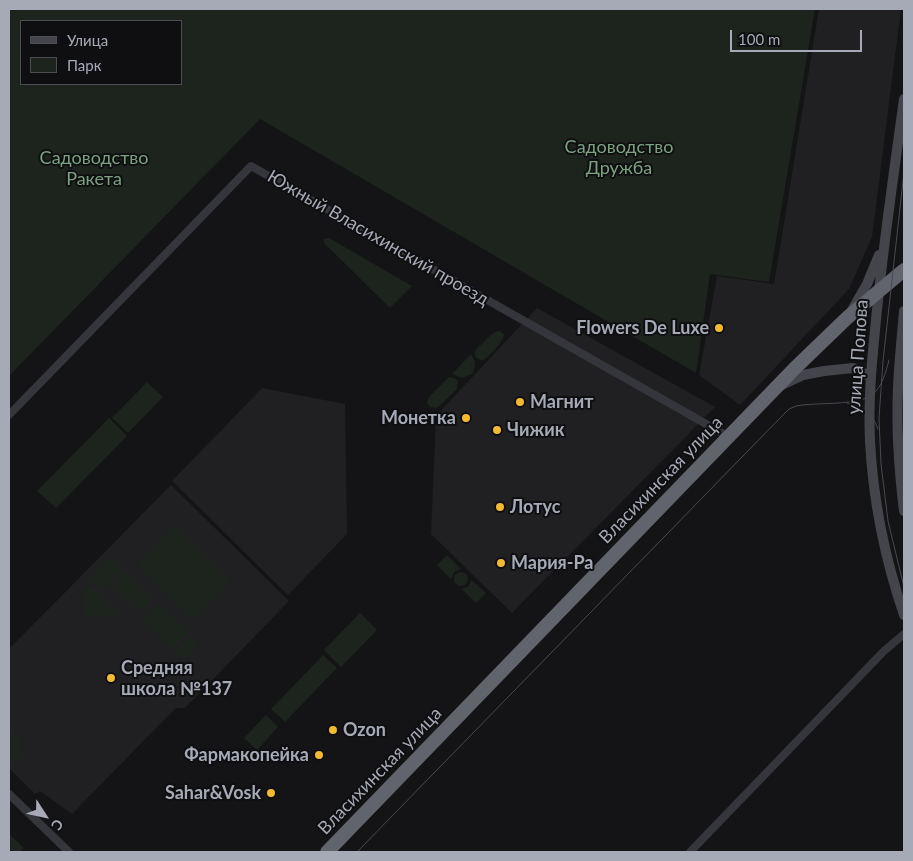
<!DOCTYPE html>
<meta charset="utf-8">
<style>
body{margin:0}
#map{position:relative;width:913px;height:861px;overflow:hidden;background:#141416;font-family:Lato,sans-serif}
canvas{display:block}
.frame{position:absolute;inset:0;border:10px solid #a6aab6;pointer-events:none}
.legend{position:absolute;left:20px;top:20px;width:162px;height:65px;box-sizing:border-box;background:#0f0f11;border:1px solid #4b4d53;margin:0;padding:6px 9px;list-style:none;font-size:15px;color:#a6aab6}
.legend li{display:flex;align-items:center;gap:10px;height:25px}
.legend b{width:25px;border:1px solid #4b4d53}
.north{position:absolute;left:20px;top:791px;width:50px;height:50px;-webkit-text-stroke:4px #0f0f11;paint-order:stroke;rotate:125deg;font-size:14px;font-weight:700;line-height:20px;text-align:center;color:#a6aab6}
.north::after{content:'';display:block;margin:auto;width:18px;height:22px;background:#a6aab6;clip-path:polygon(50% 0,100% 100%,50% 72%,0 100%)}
.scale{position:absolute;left:730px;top:30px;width:132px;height:22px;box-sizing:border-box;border:2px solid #a6aab6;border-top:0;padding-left:6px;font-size:15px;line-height:18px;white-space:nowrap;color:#a6aab6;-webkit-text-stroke:4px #0f0f11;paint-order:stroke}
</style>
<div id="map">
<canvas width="913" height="861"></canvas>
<div class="frame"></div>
<ul class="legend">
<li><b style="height:6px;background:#43454b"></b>Улица</li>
<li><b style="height:14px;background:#1c241d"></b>Парк</li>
</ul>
<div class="north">С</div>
<div class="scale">100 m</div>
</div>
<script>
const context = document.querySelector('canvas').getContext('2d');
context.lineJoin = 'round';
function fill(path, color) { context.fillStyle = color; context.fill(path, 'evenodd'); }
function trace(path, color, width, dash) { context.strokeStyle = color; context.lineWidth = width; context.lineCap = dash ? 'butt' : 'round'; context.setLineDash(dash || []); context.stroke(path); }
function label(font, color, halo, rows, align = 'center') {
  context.font = font + ' Lato,sans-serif'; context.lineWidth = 4; context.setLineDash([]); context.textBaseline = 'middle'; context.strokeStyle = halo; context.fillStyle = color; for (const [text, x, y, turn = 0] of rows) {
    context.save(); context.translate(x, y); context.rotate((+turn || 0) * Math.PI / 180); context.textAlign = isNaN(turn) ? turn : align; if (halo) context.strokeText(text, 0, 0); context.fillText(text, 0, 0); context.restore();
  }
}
const built = new Path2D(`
 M 819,9 L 901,9 L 872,237 L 849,289 L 740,405 L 699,375 L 717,276 L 774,284 Z
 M 537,308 L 715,407 L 512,613 L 431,534 L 436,416 Z
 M 262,388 L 345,404 L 347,534 L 288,595 L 172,481 Z
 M 171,485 L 289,601 L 185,708 L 176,708 L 72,814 L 40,791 L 35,794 L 9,768 L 9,649 Z`);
const green = new Path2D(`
 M 9,9 L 815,9 L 769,282 L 710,274 L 696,373 L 260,119 L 9,376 ZM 21,21 L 181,21 L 181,84 L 21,84 Z
 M 329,238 L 412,286 L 390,308 L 324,243 L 324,239 Z
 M 499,331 L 504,334 C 504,341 491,355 485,359 C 480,362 473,357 475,351 C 476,348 481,345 483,343 C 488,338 492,332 499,331 Z
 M 471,354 C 476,361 476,367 472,374 L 462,378 L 452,374 Z
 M 449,377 L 454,378 L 458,381 L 457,389 L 437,408 L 430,407 L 427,403 L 428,398 Z
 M 147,382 L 163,397 L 128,433 L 112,418 Z
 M 109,418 L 127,436 L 56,508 L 37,491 Z
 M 175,526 L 231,581 L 193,620 L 137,565 Z
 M 447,555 L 461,569 L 454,572 L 451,579 L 437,565 Z
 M 110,557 L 122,569 L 102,589 L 90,578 Z
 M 125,571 L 153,599 L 141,612 L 112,585 Z
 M454 579a7 7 0 1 1 14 0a7 7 0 1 1-14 0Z
 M 471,580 L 486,593 L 476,603 L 462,589 L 469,586 Z
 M 89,585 L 119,615 L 84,616 L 83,592 Z
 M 159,604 L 188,632 L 172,649 L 143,621 Z
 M 360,613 L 377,630 L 341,667 L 324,650 Z
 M 191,636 L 200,644 L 184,660 L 175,652 Z
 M 323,655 L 337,668 L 285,722 L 271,709 Z
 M 266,715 L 278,727 L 257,750 L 244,738 Z
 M 9,727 L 21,739 L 22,753 L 10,766 Z
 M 9,834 L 24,848 L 20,852 L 9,852 Z`);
const street = new Path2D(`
 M 9,415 L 251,166 L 729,437
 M 9,794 L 69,852
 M 690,852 L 884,651 L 904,634`);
const secondary = new Path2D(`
 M 904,99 C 894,172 883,246 876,320 C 872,360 868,400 870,441 C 873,500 885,559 904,615
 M 904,311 C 902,336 899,362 898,388 C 896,429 899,470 904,511
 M 851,312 L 867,284 L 879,255
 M 782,385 L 803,375 L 824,371 L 853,368 L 871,377`);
const highway = new Path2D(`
 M 327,852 L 794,369 L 848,317 L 904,270`);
const tram = new Path2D(`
 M 904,172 L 883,361 L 879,418 L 881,464 L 888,521 L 904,587
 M 847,403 C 862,406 873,414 878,429
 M 357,852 L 781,417 L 789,409 L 796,406 C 816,402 857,406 872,395 C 882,387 886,372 889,360`);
const markers = [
 [719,328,5,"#f3b92f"],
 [520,402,5,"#f3b92f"],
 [466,418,5,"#f3b92f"],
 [497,430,5,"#f3b92f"],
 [500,507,5,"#f3b92f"],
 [501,563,5,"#f3b92f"],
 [111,678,5,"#f3b92f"],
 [333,730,5,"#f3b92f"],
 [319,755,5,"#f3b92f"],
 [271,793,5,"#f3b92f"]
];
const parkNames = [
 ["Садоводство",619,147],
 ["Дружба",619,168],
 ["Садоводство",94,158],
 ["Ракета",94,179]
];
const streetNames = [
 ["Южный Власихинский проезд",378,238,30],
 ["улица Попова",858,357,-86],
 ["Власихинская улица",661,480,-46],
 ["Власихинская улица",380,771,-46]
];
const poiNames = [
 ["Flowers De Luxe",709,328,"right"],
 ["Магнит",530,402],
 ["Монетка",456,418,"right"],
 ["Чижик",507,430],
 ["Лотус",510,507],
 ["Мария-Ра",511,563],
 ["Средняя",121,668],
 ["школа №137",121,689],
 ["Ozon",343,730],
 ["Фармакопейка",309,755,"right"],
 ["Sahar&Vosk",261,793,"right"]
];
fill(built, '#202023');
fill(green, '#1c241d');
trace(street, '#35363b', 8);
trace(secondary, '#43454b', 10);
trace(highway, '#61646c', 14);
trace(tram, '#484a50', 1);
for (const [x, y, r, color] of markers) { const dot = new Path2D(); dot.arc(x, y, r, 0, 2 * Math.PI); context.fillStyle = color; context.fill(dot); trace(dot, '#0f0f11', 2); }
label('18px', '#7ca280', '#0f0f11', parkNames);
label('18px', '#a6aab6', '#0f0f11', streetNames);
label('bold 18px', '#a6aab6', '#0f0f11', poiNames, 'left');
</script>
